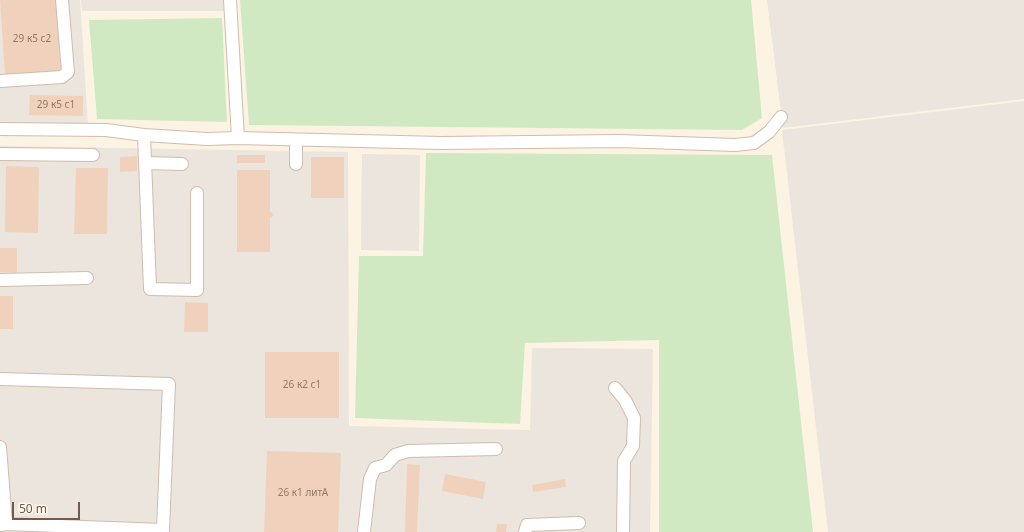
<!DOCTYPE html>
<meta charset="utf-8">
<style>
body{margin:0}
#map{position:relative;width:1024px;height:532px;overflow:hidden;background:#fcf3e3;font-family:"Noto Sans",sans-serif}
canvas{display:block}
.scale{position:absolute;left:12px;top:502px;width:68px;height:18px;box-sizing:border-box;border:2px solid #735a4a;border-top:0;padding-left:5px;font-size:12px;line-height:14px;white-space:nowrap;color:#735a4a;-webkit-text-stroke:3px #fff7e9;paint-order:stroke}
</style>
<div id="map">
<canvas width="1024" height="532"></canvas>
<div class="scale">50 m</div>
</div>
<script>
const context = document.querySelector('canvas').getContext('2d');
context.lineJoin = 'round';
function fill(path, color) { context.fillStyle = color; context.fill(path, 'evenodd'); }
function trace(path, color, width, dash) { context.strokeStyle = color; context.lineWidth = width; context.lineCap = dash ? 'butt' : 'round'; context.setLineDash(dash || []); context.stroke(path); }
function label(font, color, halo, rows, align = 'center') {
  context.font = font + ' "Noto Sans",sans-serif'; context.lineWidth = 3; context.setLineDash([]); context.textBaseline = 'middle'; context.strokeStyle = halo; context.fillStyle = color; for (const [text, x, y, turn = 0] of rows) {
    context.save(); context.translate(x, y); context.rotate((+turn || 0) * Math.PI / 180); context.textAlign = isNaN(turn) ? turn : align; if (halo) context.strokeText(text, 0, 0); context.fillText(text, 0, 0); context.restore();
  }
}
const industrial = new Path2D(`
 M 0,0 L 80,0 L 88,125 L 0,123 Z
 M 81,0 L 223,0 L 224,11 L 82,11 Z
 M 767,0 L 1024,0 L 1024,99 L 783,128 Z
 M 1024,101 L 1024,532 L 828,532 L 782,130 Z
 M 0,146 L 348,152 L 349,426 L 530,430 L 532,348 L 653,349 L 650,532 L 0,532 Z
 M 362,154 L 420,155 L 419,251 L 361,250 Z`);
const green = new Path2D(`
 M 240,0 L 751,0 L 762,118 L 742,130 L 249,125 Z
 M 222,18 L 227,122 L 97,119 L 89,20 Z
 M 426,153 L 772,155 L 813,532 L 659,532 L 659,340 L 525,343 L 520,424 L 355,418 L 359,256 L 423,256 Z`);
const building = new Path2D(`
 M 0,0 L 58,0 L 63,71 L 5,75 Z
 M 30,95 L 83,96 L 83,116 L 29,115 Z
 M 237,155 L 265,155 L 265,163 L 237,163 Z
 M 137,156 L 137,171 L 120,172 L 120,157 Z
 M 311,157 L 344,157 L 344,198 L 311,198 Z
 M 6,166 L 39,167 L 38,233 L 5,232 Z
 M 76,168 L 108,168 L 107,234 L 74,234 Z
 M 237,170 L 270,170 L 270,211 L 274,215 L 270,218 L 270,252 L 237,252 Z
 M 0,248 L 17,248 L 17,273 L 0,272 Z
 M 0,296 L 13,296 L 13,329 L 0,329 Z
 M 185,302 L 208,303 L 208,332 L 184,332 Z
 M 265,352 L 339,352 L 339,418 L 265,418 Z
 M 267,451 L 341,453 L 338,532 L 264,532 Z
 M 407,464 L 420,465 L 417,532 L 405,532 Z
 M 445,474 L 486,482 L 483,499 L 442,491 Z
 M 565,479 L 566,487 L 533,492 L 532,485 Z
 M 497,524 L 507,524 L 506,532 L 496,532 Z`);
const minor = new Path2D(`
 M 230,0 L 238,138
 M 0,81 L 62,77 L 68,72 L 62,0
 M 0,129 L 106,130 L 144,135 L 207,139 L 238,138 L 441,143 L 619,141 L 735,145 L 754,143 L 769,132 L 781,117
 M 144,135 L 150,289 L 197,290 L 197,193
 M 0,154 L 93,155
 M 145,163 L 182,164
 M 296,164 L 296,140
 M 0,280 L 87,278
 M 0,379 L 169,384 L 163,530 L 6,524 L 0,525
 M 615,388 L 625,400 L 634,418 L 633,446 L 624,461 L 623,532
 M 0,447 L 6,524
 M 364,532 L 370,479 L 375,468 L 386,465 L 395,455 L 408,451 L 496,449
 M 525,532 L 527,525 L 579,523`);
const numberNames = [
 ["29 к5 с2",32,39],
 ["29 к5 с1",56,105],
 ["26 к2 с1",302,385],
 ["26 к1 литА",303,493]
];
fill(industrial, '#ebe5de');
fill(green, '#d1e9c2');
fill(building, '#f0d2bc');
trace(minor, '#cfbdad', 14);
trace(minor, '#fff', 12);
label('10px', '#927866', null, numberNames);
</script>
